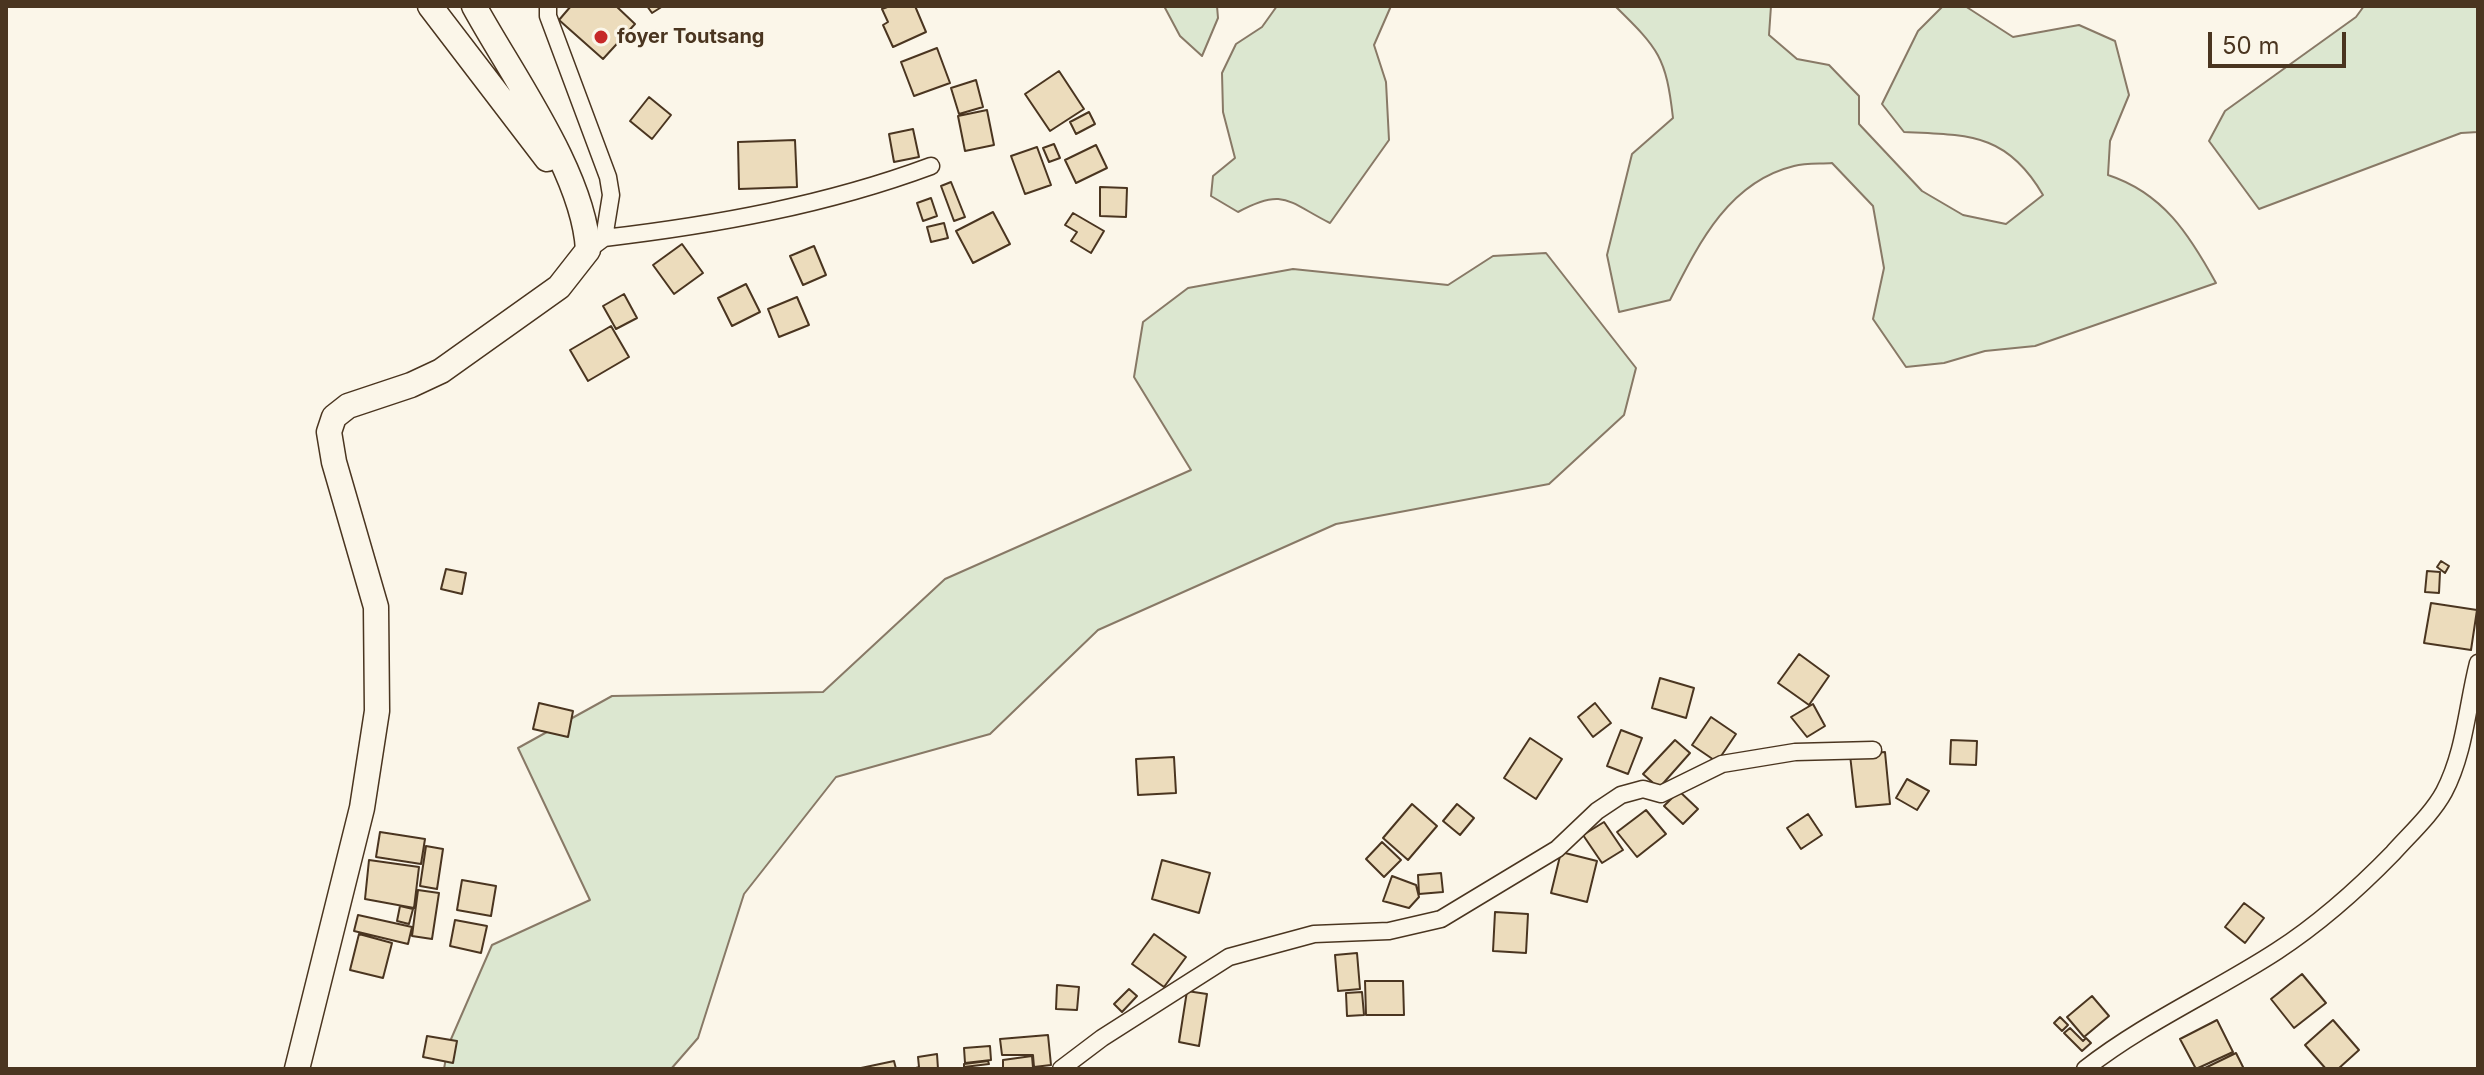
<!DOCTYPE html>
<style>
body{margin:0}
#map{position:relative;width:2484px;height:1075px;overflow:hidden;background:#fbf6e9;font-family:Inter,sans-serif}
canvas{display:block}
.frame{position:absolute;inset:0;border:8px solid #4a3520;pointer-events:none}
.scale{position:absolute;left:2208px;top:32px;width:138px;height:36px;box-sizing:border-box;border:4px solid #4a3520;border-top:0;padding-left:10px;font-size:24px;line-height:28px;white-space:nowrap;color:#4a3520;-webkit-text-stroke:6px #fbf6e9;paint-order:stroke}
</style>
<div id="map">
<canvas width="2484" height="1075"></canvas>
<div class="frame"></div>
<div class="scale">50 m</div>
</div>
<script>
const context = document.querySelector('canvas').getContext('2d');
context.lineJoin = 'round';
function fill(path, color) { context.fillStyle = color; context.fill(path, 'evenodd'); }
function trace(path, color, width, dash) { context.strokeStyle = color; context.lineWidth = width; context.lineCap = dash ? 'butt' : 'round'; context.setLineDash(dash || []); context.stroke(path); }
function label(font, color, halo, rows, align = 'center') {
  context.font = font + ' Inter,sans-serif'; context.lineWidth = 6; context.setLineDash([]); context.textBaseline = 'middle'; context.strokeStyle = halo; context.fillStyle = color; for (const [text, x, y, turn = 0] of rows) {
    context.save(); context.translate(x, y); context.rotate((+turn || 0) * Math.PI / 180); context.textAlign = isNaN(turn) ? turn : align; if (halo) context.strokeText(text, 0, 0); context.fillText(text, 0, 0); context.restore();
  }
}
const green = new Path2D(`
 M 1164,6 L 1217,6 L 1218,18 L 1202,56 L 1180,36 Z
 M 1277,6 L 1391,6 L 1374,45 L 1386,82 L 1389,140 L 1330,223 C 1288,202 1284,187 1238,212 L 1211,196 L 1213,176 L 1235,158 L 1223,112 L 1222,73 L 1236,44 L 1262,27 Z
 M 1615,6 L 1771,6 L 1769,35 L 1797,59 L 1829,65 L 1859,96 L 1859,124 L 1922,191 L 1963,215 L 2006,224 L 2043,195 C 2007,133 1969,135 1904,132 L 1882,104 L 1918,31 L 1943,6 L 1965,6 L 2013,37 L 2079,25 L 2115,41 L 2129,95 L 2110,141 L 2108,175 C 2163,193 2189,234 2216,283 L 2035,346 L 1985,351 L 1944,363 L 1906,367 L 1873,319 L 1884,268 L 1873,206 L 1832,163 C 1820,164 1806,163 1794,166 C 1728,182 1698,245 1670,300 L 1619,312 L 1607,255 L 1632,154 L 1673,118 C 1666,57 1659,49 1615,6 Z
 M 2364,6 L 2478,6 L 2478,132 L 2461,133 L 2259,209 L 2209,141 L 2225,111 L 2356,17 Z
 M 1546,253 L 1636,368 L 1624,415 L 1549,484 L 1336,524 L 1098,630 L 990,734 L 836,777 L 744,894 L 698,1038 L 671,1069 L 444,1069 L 448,1046 L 492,945 L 590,900 L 518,748 L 612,696 L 823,692 L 945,579 L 1191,470 L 1134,377 L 1143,322 L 1188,288 L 1293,269 L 1448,285 L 1493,256 Z`);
const building = new Path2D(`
 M 571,6 L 616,6 L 635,24 L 603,59 L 559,20 Z
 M 647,6 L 663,6 L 652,13 Z
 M 890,6 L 915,6 L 926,32 L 893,47 L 883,25 L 888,22 L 882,9 Z
 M 937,48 L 950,83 L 914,96 L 901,62 Z
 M 1059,71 L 1084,109 L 1050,131 L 1025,94 Z
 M 976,80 L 983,107 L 959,114 L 951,88 Z
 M 649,97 L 671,115 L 652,139 L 630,121 Z
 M 987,110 L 994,145 L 965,151 L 958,116 Z
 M 1089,112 L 1095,124 L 1076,134 L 1070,122 Z
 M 913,129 L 919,157 L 894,162 L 889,134 Z
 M 795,140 L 797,187 L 739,189 L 738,142 Z
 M 1054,144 L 1060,158 L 1049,162 L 1043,148 Z
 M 1096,145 L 1107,168 L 1076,183 L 1065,160 Z
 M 1037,147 L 1051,185 L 1025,194 L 1011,156 Z
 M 951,182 L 965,217 L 954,221 L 941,186 Z
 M 1100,187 L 1127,188 L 1126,217 L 1100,216 Z
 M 931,198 L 937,216 L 923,221 L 917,203 Z
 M 993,212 L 1010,244 L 973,263 L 956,231 Z
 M 1073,213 L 1104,231 L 1091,253 L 1071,241 L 1077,232 L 1065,225 Z
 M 944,223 L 948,238 L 931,242 L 927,227 Z
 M 682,244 L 703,273 L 674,294 L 653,265 Z
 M 814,246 L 826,275 L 803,285 L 790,256 Z
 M 746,284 L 760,312 L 732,326 L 718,298 Z
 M 624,294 L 637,318 L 616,329 L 603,306 Z
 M 797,297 L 809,325 L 779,337 L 768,309 Z
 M 611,326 L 629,357 L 588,381 L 570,350 Z
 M 2441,561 L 2449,566 L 2445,573 L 2437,567 Z
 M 446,569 L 466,573 L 462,594 L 441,589 Z
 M 2427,571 L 2440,572 L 2439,593 L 2425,592 Z
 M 2431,603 L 2477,610 L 2471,650 L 2424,643 Z
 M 1799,654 L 1829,676 L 1809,705 L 1778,683 Z
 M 1660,678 L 1694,688 L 1686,718 L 1652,708 Z
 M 539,703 L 573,711 L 568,737 L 533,729 Z
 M 1595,703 L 1611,723 L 1593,737 L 1578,717 Z
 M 1813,704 L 1825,726 L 1807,737 L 1791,717 Z
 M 1711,717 L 1736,734 L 1717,762 L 1692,745 Z
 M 1621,730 L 1642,738 L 1628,774 L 1607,766 Z
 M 1530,738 L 1562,759 L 1536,799 L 1504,778 Z
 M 1675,740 L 1690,753 L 1659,788 L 1643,774 Z
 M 1951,740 L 1977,741 L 1976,765 L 1950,764 Z
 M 1885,752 L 1890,804 L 1856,807 L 1850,755 Z
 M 1174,757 L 1176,793 L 1138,795 L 1136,759 Z
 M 1907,779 L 1929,791 L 1917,810 L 1896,798 Z
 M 1679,791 L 1698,809 L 1683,824 L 1664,806 Z
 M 1412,804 L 1437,826 L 1408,860 L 1383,838 Z
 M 1457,804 L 1474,818 L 1460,835 L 1443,821 Z
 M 1646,810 L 1666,834 L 1637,857 L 1617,832 Z
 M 1808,814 L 1822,835 L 1801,849 L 1787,828 Z
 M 1604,822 L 1623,850 L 1602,863 L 1583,835 Z
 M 380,832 L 425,839 L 421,864 L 376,857 Z
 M 1382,842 L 1401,860 L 1384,877 L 1366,859 Z
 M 426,846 L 443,849 L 437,889 L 420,886 Z
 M 1561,852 L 1597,861 L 1587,902 L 1551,893 Z
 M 369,860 L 419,867 L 414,908 L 365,899 Z
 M 1162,860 L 1210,873 L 1199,913 L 1152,899 Z
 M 1441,873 L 1443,892 L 1419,894 L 1418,875 Z
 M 1392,876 L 1416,885 L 1419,897 L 1409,908 L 1383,901 Z
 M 462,880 L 496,886 L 491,916 L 457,910 Z
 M 418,890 L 439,893 L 432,939 L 412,936 Z
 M 2244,903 L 2264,918 L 2245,943 L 2225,927 Z
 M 400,906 L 413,909 L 409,924 L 397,921 Z
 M 1495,912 L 1528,914 L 1526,953 L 1493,951 Z
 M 358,915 L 412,927 L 408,944 L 354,931 Z
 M 455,920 L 487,926 L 481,953 L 450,946 Z
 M 359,934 L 392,943 L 383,978 L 350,970 Z
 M 1154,934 L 1186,957 L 1164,987 L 1132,964 Z
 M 1357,953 L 1360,989 L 1338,991 L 1335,955 Z
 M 2302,974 L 2326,1003 L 2294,1028 L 2271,999 Z
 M 1365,981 L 1403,981 L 1404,1015 L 1366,1015 Z
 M 1057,985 L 1079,987 L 1077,1010 L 1056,1009 Z
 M 1129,989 L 1137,996 L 1122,1012 L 1114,1004 Z
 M 1187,991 L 1207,994 L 1199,1046 L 1179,1042 Z
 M 1362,992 L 1364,1015 L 1347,1016 L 1346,993 Z
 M 2092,996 L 2109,1016 L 2084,1037 L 2067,1017 Z
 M 2060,1017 L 2068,1025 L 2062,1031 L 2054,1023 Z
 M 2217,1020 L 2233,1052 L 2196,1069 L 2180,1039 Z
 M 2333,1020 L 2359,1050 L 2338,1069 L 2326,1069 L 2305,1045 Z
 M 2070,1028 L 2083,1041 L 2086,1038 L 2091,1043 L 2082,1051 L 2064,1033 Z
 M 1048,1035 L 1051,1065 L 1034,1067 L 1033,1055 L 1002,1055 L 1000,1039 Z
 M 427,1036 L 457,1041 L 453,1063 L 423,1057 Z
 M 990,1046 L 991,1060 L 965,1063 L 964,1048 Z
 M 2236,1053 L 2244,1069 L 2205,1069 L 2205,1068 Z
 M 937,1054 L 938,1069 L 913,1069 L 919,1067 L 918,1057 Z
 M 1032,1056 L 1033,1068 L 1044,1069 L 1003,1069 L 1003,1060 Z
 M 894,1061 L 896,1069 L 861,1069 L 861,1068 Z
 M 988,1061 L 989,1064 L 964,1067 L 964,1064 Z`);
const street = new Path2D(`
 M 548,6 L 548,16 L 608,177 L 611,195 L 604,238
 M 588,250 L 604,238 C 715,225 826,205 931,166
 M 1061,1069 L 1102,1038 L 1229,957 L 1314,934 L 1389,931 L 1441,919 L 1557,849 L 1597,811 L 1621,795 L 1643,789 L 1661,794 L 1722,764 L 1795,752 L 1873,750
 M 2085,1069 C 2145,1022 2214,992 2277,951 C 2320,923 2358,889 2393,853 C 2410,834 2432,814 2444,792 C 2465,752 2467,706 2478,663`);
const secondary = new Path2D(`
 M 430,6 L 547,159
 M 297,1069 L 362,808 L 377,711 L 376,607 L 334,462 L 329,432 L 334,417 L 348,406 L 411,385 L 441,371 L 559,287 L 588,250 C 584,173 511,74 474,6`);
const markers = [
 [601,37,8,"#c62828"]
];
const poiNames = [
 ["foyer Toutsang",617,37]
];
fill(green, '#dce7d0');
trace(green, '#887966', 2);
fill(building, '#ecdcbc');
trace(building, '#4a3520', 2);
trace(street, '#4a3520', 19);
trace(secondary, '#4a3520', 27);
trace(street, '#fbf6e9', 16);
trace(secondary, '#fbf6e9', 24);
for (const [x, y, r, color] of markers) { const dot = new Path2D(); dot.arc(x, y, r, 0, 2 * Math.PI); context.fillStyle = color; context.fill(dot); trace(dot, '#fbf6e9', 3); }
label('bold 20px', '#4a3520', '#fbf6e9', poiNames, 'left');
</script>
